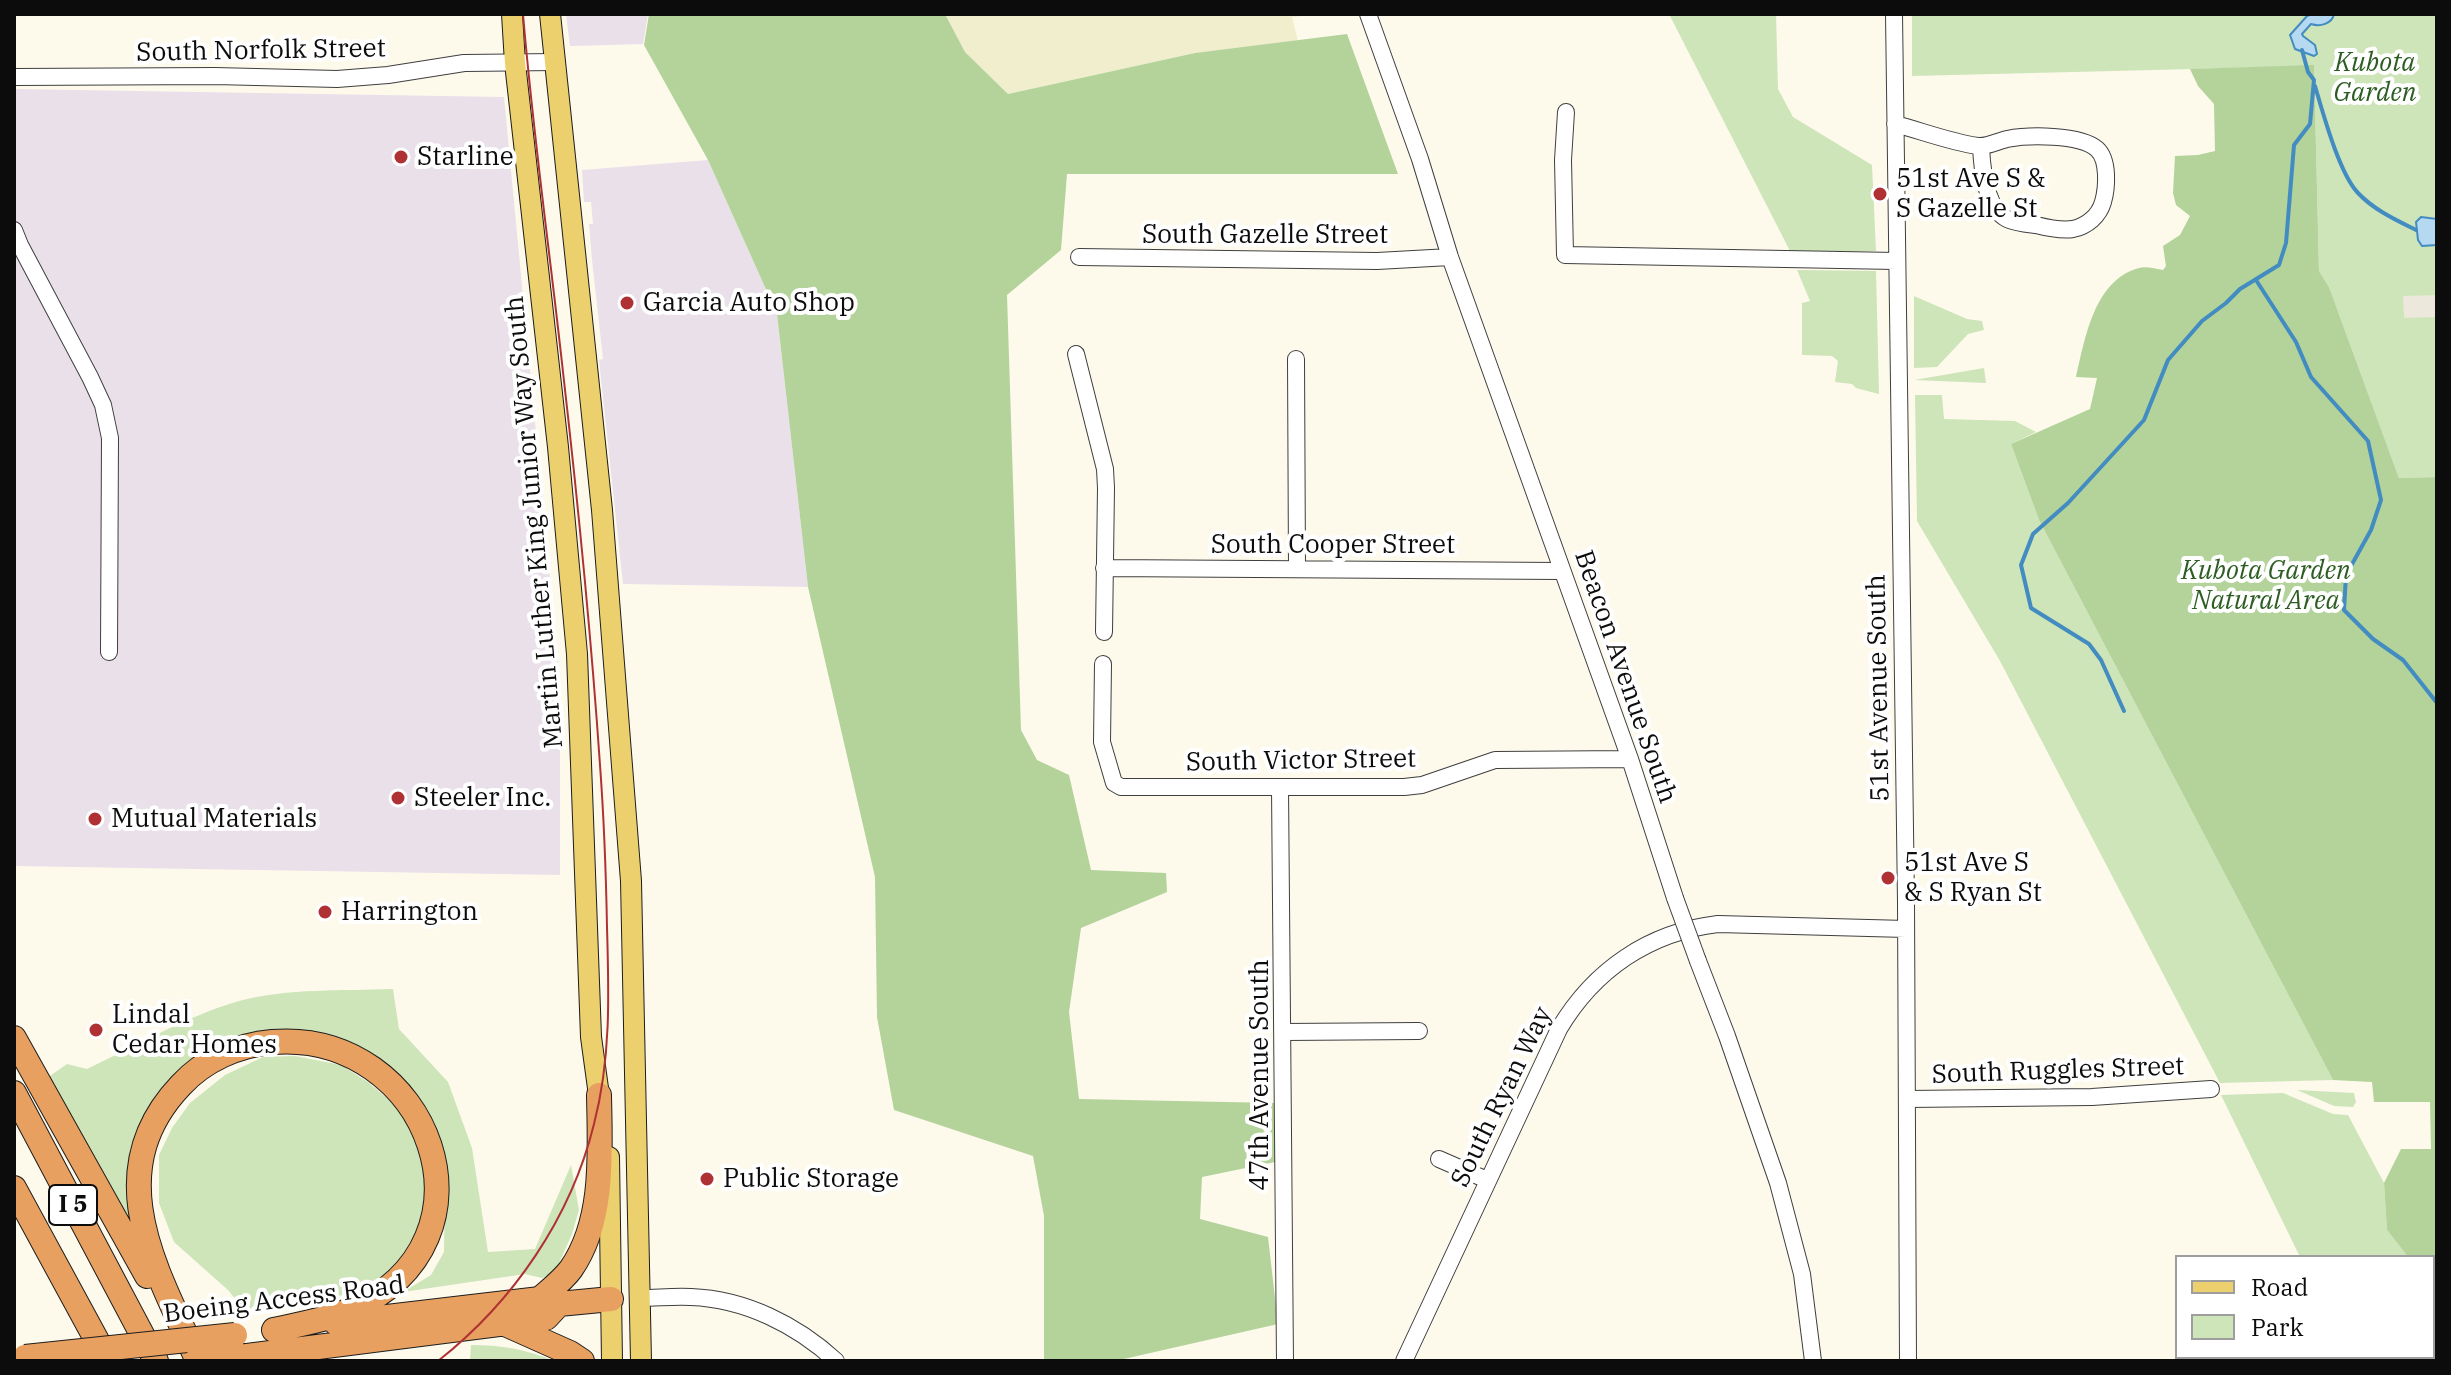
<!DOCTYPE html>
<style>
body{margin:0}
#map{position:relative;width:2451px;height:1375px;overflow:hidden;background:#fdfaec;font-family:"IBM Plex Serif",serif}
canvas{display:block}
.frame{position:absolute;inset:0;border:16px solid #0c0c0c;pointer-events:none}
.legend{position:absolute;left:2175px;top:1255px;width:260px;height:104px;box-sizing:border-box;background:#fff;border:2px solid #9e9e9e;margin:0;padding:10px 14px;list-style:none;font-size:24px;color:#0c0c0c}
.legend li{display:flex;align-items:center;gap:16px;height:40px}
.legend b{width:40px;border:2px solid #9e9e9e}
</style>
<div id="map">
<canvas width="2451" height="1375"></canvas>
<div class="frame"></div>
<ul class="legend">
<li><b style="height:10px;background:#ecd06d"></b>Road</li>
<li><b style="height:22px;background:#cee4b9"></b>Park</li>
</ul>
</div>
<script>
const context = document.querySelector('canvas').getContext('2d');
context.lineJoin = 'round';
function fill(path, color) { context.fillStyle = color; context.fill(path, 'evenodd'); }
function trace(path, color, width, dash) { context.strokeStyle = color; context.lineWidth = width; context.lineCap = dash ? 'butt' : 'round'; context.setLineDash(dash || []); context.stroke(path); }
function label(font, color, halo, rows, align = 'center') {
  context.font = font + ' "IBM Plex Serif",serif'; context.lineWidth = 8; context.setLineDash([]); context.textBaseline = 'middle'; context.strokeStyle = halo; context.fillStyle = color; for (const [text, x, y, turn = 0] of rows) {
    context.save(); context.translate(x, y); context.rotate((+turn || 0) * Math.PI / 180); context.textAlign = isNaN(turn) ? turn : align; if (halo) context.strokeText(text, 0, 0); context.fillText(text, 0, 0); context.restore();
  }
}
const industrial = new Path2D(`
 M 566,14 L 648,14 L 643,44 L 570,46 Z
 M 14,89 L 504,97 L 560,685 L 560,875 L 14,866 Z
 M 708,160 L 777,314 L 808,587 L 623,584 L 599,360 L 603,359 L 592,260 L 589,224 L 593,224 L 591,202 L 584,202 L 582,170 Z`);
const farmland = new Path2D(`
 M 945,14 L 1331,14 L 1292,17 L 1298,41 L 1195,53 L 1008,94 L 965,52 Z`);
const green = new Path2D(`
 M 1669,14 L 1776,14 L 1778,89 L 1793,117 L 1872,165 L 1876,251 L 1791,253 Z
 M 1912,14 L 2437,14 L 2437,477 L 2399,478 L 2329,287 L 2319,271 L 2314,66 L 1912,76 Z
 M 1797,270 L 1876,271 L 1879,394 L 1856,388 L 1852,384 L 1835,382 L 1838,361 L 1832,356 L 1802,355 L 1802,303 L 1810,301 Z
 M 1914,296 L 1967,319 L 1982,321 L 1984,330 L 1968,334 L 1937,367 L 1914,368 Z
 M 1984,368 L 1986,383 L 1914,380 Z
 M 1915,395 L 1942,395 L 1944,419 L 2015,421 L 2036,432 L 2011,444 L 2039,520 L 2333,1080 L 2220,1083 L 2000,661 L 1917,521 Z
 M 393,989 L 399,1029 L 448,1082 L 472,1148 L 488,1252 L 535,1249 L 571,1165 L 579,1210 L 572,1234 L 555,1272 L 542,1278 L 525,1274 L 403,1292 L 431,1275 L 444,1252 L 445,1178 L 423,1113 L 292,1033 L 177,1082 L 131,1216 L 127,1216 L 112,1194 L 47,1078 L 67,1064 L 87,1069 C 136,1046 187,1016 239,1001 C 288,988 343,991 393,989 Z
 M 295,1056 L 341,1065 L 368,1082 L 396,1106 L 411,1128 L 425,1167 L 426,1217 L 394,1268 L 372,1285 L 336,1297 L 246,1312 L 228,1290 L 174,1242 L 159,1203 L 159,1155 L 172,1128 L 190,1103 L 225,1075 L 263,1057 Z
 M 2297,1090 L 2354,1093 L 2356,1102 L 2353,1107 L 2334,1106 Z
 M 2283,1093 L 2333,1114 L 2348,1115 L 2384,1183 L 2387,1230 L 2408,1257 L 2300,1257 L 2221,1095 Z
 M 2433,1290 L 2437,1297 L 2437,1361 L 2351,1361 L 2349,1357 L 2433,1357 Z
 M 471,1345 C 500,1345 527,1349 553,1361 L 470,1361 Z`);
const forest = new Path2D(`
 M 649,14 L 945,14 L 965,52 L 1008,94 L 1195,53 L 1347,34 L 1398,174 L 1067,174 L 1061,250 L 1007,295 L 1021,730 L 1037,760 L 1069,775 L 1091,870 L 1166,873 L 1167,892 L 1081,928 L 1069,1012 L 1079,1099 L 1275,1103 L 1275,1162 L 1202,1177 L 1200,1219 L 1268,1237 L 1278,1324 L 1115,1361 L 1044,1361 L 1044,1216 L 1033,1156 L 894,1110 L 877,1017 L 875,877 L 808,587 L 777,314 L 708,160 L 644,45 Z
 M 2314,65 L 2319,271 L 2329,287 L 2399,478 L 2437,477 L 2437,1292 L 2433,1290 L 2433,1257 L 2408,1257 L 2387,1230 L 2384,1183 L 2401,1149 L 2431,1149 L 2430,1102 L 2374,1102 L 2372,1082 L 2333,1080 L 2039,520 L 2011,444 L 2090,409 L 2097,378 L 2076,377 C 2085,339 2094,280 2139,268 C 2146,266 2156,269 2163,270 L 2166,266 L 2163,246 L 2180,235 L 2190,216 L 2176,205 L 2173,193 L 2175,156 L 2198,155 L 2215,151 L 2214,104 L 2198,86 L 2190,69 Z`);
const plaza = new Path2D(`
 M 2437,295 L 2437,317 L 2404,318 L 2403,296 Z`);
const water = new Path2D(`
 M 2312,14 L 2334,14 C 2332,24 2320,27 2311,24 L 2302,34 L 2303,36 L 2315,45 L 2317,54 L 2314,56 L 2295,49 L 2290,35 L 2307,16 Z
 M 2421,217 L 2437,219 L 2437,245 L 2422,246 L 2418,240 L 2416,222 Z`);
const stream = new Path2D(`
 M 2315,86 C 2323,113 2339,173 2358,193 C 2374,210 2396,220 2416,230
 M 2256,280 L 2296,342 L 2311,377 L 2368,441 L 2381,500 L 2371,530 L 2346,575 L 2344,610 L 2373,639 L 2403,660 L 2437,703
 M 2124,711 L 2101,660 L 2089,644 L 2031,608 L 2021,565 L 2033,534 L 2068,503 L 2144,420 L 2168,360 L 2202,321 L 2226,303 L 2240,289 L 2279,265 L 2286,243 L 2294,145 L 2310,124 L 2314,80 L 2308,72 L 2302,50
 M 2437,729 L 2437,746`);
const minor = new Path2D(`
 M 1368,14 L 1420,159 L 1450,257 L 1630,759 L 1675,898
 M 1894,14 L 1906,902 L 1908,1361
 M 14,77 L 215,76 L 337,79 L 388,75 L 464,63 L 555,62
 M 1566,112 L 1563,160 L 1565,255 L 1896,261
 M 1895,124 C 1922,131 1950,142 1978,146 C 1987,147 1998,141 2007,139 C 2028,135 2080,134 2097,149 C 2109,160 2107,188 2103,202 C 2099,216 2087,226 2073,229 C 2061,231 2048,228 2036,225 C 2027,224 2015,223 2007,219 C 1985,208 1982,167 1981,147
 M 14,230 L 20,245 L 90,377 L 103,405 L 110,438 L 109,652
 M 1079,257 L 1377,261 L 1450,257
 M 1076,354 L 1105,469 L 1106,488 L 1104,632
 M 1296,359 L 1297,569
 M 1104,568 L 1561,571
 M 1103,664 L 1102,742 L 1114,783 L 1121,787 L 1404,787 L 1422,785 L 1495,760 L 1630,759
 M 1280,788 L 1285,1361
 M 1698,961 L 1727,1036 L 1778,1183 L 1802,1274 L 1813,1361
 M 1284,1032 L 1419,1031
 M 1907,1099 L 2092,1097 L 2211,1089
 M 1439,1159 L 1487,1180
 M 641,1298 C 657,1298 674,1296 691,1297 C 745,1299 797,1325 836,1361
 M 1404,1361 L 1559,1029 C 1594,970 1649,932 1718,924 L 1906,929`);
const major = new Path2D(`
 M 512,14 L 515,63 L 558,447 L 577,654 L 591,1037 L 601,1110
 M 550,14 L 602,510 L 631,881 L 641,1361
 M 609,1157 L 612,1361`);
const highway = new Path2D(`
 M 14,1038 L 147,1276
 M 14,1093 L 156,1361
 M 14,1188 L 108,1361
 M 540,1299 C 550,1290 563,1280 571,1269 C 605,1220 600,1152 599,1095
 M 336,1323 L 540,1299 L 559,1304 L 611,1299
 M 505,1324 L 570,1353 L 582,1361
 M 247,1356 L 546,1318 L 559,1304
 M 197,1359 C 156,1269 98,1172 181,1085 C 204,1060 238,1045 272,1042 C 429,1029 509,1241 350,1310 C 327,1320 299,1324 274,1330`);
const tram = new Path2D(`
 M 438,1361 C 513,1302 571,1218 594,1124 C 611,1059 609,994 607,927 C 606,873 604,819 600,765 C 591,634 578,503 563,372 C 550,253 533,134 523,14`);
const minorBridge = new Path2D(`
 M 1675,898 L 1698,961`);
const highwayBridge = new Path2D(`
 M 25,1357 L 235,1335
 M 196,1361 L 247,1356`);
const markers = [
 [401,157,8,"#af3134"],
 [1880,194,8,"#af3134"],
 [627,303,8,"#af3134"],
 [398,798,8,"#af3134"],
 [95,819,8,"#af3134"],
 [1888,878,8,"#af3134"],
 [325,912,8,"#af3134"],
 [96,1030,8,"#af3134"],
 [707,1179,8,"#af3134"]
];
const shields = [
 [73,1205,48]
];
const shieldNames = [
 ["I 5",73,1205]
];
const streetNames = [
 ["South Norfolk Street",261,51,-1],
 ["South Gazelle Street",1265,235],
 ["Martin Luther King Junior Way South",535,522,-95],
 ["South Cooper Street",1333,545],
 ["Beacon Avenue South",1625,677,71],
 ["51st Avenue South",1879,688,-91],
 ["South Victor Street",1301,761,-1],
 ["South Ruggles Street",2058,1071,-2],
 ["47th Avenue South",1260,1075,-90],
 ["South Ryan Way",1502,1097,-64],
 ["Boeing Access Road",284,1300,-7]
];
const parkNames = [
 ["Kubota",2375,63],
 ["Garden",2375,93],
 ["Kubota Garden",2266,571],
 ["Natural Area",2266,601]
];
const poiNames = [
 ["Starline",417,157],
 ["51st Ave S &",1896,179],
 ["S Gazelle St",1896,209],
 ["Garcia Auto Shop",643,303],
 ["Steeler Inc.",414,798],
 ["Mutual Materials",111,819],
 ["51st Ave S",1904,863],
 ["& S Ryan St",1904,893],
 ["Harrington",341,912],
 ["Lindal",112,1015],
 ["Cedar Homes",112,1045],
 ["Public Storage",723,1179]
];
fill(industrial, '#e9e0ea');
fill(farmland, '#f1eece');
fill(green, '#cee4b9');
fill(forest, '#b3d39a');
fill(plaza, '#ece8dc');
fill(water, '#b5d9f0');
trace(water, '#438cc1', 2);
trace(stream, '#438cc1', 4);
trace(minor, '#3f3f3f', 18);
trace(major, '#1d1d1d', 22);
trace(highway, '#1d1d1d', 26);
trace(minor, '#fff', 16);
trace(major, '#ecd06d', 20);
trace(highway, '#e7a060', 24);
trace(tram, '#af3134', 2);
trace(minorBridge, '#3f3f3f', 18, []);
trace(highwayBridge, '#1d1d1d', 26, []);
trace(minorBridge, '#fff', 16);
trace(highwayBridge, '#e7a060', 24);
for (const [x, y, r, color] of markers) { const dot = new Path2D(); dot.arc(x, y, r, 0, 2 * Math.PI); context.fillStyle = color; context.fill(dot); trace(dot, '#fff', 3); }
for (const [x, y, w] of shields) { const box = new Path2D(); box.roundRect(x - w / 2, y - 20, w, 40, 6); context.fillStyle = '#fff'; context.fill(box); trace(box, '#0c0c0c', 2); }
label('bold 24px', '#0c0c0c', null, shieldNames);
label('26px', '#0c0c0c', '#fff', streetNames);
label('italic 26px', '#2d5d22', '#fff', parkNames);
label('26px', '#0c0c0c', '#fff', poiNames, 'left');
</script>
